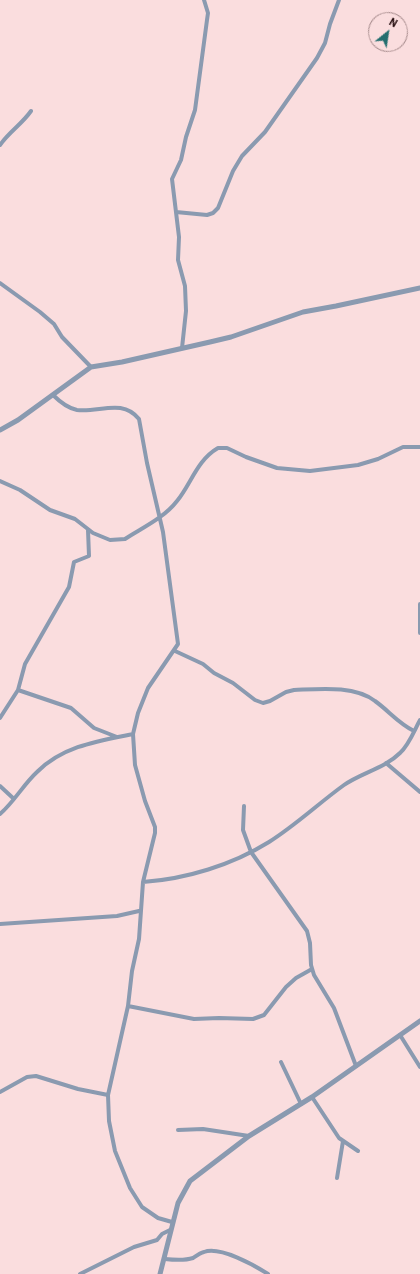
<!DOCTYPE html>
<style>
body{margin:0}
#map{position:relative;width:420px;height:1274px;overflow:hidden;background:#faddde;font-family:Barlow,sans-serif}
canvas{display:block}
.north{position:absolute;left:368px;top:12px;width:40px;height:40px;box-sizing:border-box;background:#faddde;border:1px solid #a58a8b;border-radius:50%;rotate:30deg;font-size:11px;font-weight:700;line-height:16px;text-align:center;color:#250d0f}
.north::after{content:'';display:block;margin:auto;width:14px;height:18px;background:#236e6f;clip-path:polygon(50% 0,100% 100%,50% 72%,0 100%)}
</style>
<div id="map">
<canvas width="420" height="1274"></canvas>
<div class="north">N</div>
</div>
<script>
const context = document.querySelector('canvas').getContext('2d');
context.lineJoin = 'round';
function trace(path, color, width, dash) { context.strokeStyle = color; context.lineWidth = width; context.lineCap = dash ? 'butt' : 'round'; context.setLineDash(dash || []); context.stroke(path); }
const minor = new Path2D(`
 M 0,145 C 9,132 22,124 31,111
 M 176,212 L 207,215 L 213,213 L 218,208 L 233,171 L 242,156 L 265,132 L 317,58 L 325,43 L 330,24 L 339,0
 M 0,283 L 40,312 L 54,324 L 62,337 L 91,367
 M 182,348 L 186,311 L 185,286 L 178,260 L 179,237 L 172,179 L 181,160 L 186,137 L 195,110 L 207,20 L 208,13 L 204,0
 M 53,395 C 60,402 67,408 77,410 C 99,413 122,398 139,419 L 147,463 L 163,532 L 178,644 L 148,688 L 138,713 L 133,734 L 135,765 L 145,801 L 155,827 L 155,833 L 143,882 L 139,939 L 132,971 L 128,1006 L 108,1095 L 109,1121 L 115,1151 L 130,1188 L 142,1207 L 158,1218 L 172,1222
 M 0,481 L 20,490 L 50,510 L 75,519 L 93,533 L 110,540 L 125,539 C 142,528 164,518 177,501 C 191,484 197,460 218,448 L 227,448 L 246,457 L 277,468 L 310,471 L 358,465 L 378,459 L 403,447 L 420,447
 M 420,604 L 420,633
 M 175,651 L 203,664 L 214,673 L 233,683 L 255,700 L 263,703 L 270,701 L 286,692 L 294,690 C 319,689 354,685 375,701 C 389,711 398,723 414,731
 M 18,690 L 71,708 L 94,728 L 117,737
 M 0,718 L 18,690 L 25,664 L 69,587 L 74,562 L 89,556 L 88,530
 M 386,763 L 420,792
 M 0,786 L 14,799
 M 244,806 L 243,830 L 251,852 L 307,931 L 310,943 L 311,965 L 314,975 L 334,1008 L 356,1066
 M 0,814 C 14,802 23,785 37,772 C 63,746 98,741 133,734
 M 143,882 C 186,879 232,865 269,842 C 296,825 319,803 344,785 C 361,773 385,768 400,753 C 409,745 414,731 420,720
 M 0,924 L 117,916 L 139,911
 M 128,1006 L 194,1019 L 219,1018 L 253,1019 L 264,1015 L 286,987 L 296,978 L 312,969
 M 400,1035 L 420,1067
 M 281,1062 L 301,1104
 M 0,1092 L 27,1077 L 36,1076 L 78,1089 L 108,1095
 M 312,1097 L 339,1138 L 358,1151
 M 178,1130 L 203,1129 L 249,1136
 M 337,1178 L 343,1141
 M 165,1259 C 174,1260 184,1261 193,1258 C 196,1256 200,1253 204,1252 C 220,1246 254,1265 268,1274
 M 80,1274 L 134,1247 L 157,1240 L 162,1234 L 170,1230`);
const tertiary = new Path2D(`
 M 0,430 L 18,420 L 91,367 L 122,362 L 210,342 L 231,337 L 303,312 L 336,306 L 420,288
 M 160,1274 L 178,1203 L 190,1181 L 249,1136 L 312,1097 L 420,1021`);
trace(minor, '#8a9ab0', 4);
trace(tertiary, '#8a9ab0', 5);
</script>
